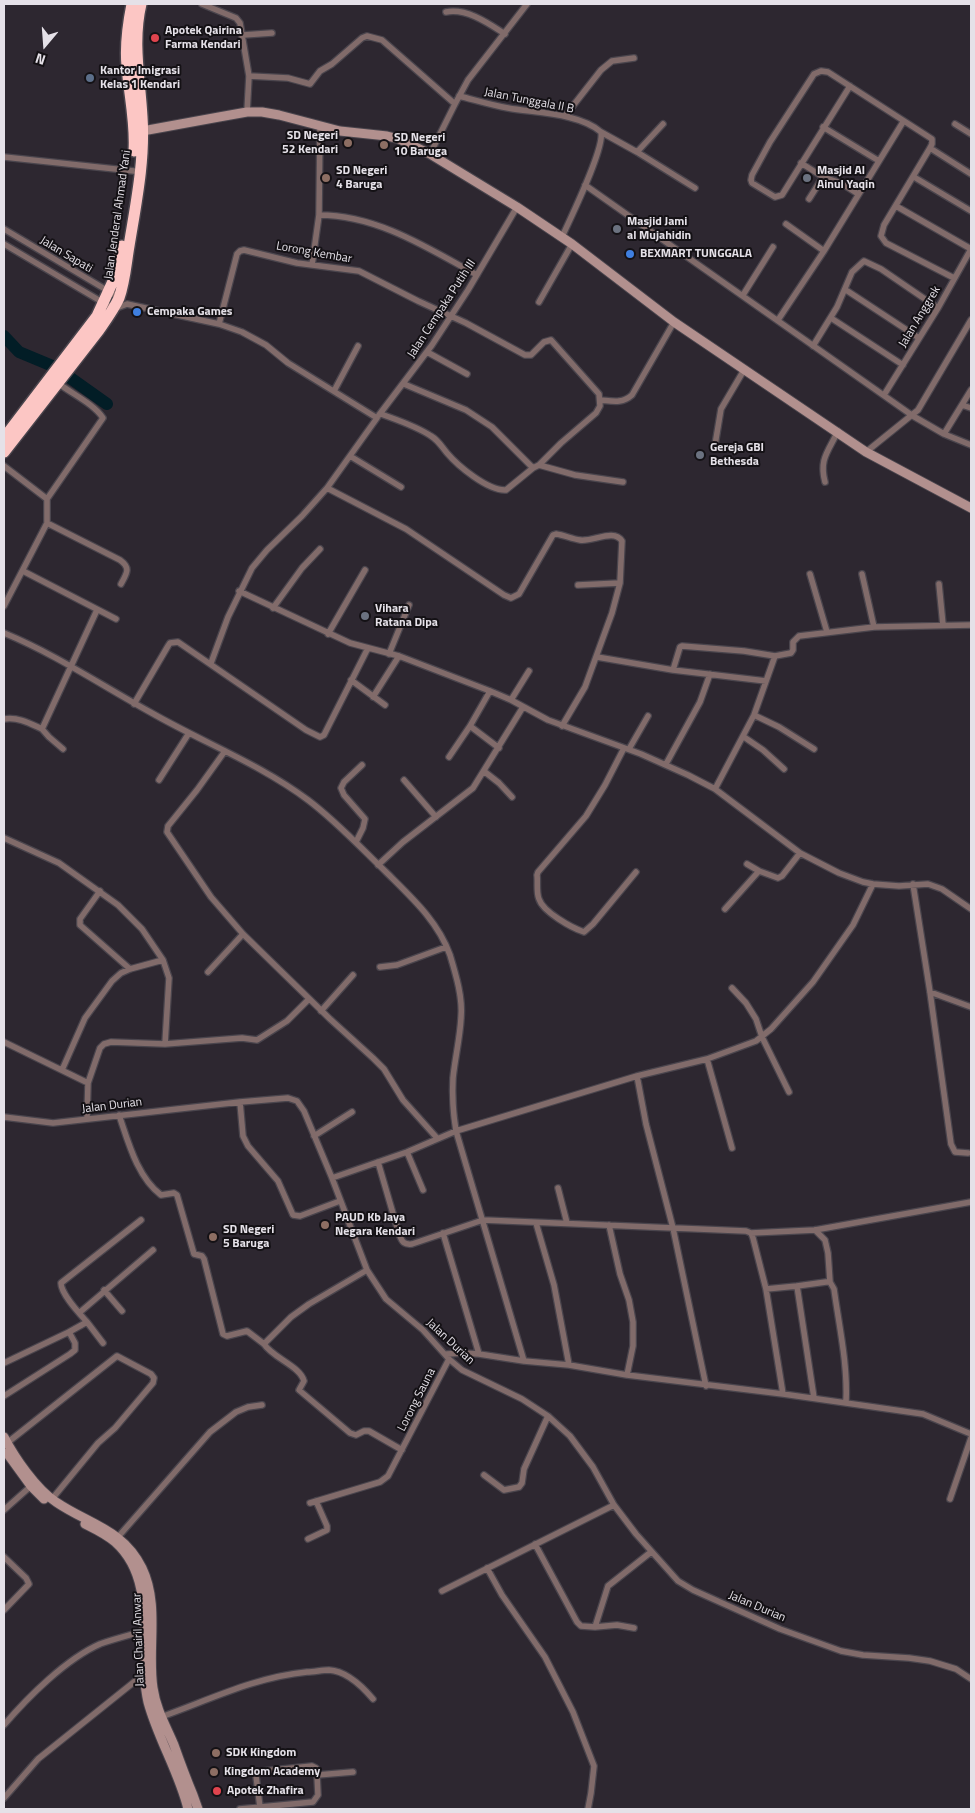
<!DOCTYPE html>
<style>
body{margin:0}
#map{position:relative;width:975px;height:1813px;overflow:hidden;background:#2d2730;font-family:"Titillium Web",sans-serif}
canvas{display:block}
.frame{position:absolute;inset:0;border:5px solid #e5e1e8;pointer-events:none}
.north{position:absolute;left:20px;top:20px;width:50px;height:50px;-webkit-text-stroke:4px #141115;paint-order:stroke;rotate:198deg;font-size:14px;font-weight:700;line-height:20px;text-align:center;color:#e5e1e8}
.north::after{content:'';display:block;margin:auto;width:18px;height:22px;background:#e5e1e8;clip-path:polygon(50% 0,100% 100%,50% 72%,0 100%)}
</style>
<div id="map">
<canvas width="975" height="1813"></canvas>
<div class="frame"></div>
<div class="north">N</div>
</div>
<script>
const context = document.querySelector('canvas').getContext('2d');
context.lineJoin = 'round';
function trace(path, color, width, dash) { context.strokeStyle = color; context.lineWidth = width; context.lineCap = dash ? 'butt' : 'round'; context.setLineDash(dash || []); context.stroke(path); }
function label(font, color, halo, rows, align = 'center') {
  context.font = font + ' "Titillium Web",sans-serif'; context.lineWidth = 4; context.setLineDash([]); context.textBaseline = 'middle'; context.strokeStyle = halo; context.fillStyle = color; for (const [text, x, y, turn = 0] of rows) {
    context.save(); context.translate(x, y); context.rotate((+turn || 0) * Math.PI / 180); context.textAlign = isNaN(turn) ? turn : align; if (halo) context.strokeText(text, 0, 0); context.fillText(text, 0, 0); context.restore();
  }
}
const river = new Path2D(`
 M 4,336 L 19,352 L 55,367 L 107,404`);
const street = new Path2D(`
 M 202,4 L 236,18 L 240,23 L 249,76 L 247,112
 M 446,12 C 467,8 488,23 505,34
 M 243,35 L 272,33
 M 249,76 L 288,78 L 310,84 L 320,71 L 332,64 L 362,38 L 367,36 L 382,40 L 455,104 L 468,80 L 527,4
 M 850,86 L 782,195 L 775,197 L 752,183 L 751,180 L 752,175 L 770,142 L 814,74 L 821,71 L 828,72 L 932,139 L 932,144 L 930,148 L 884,225 L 881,236 L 886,243 L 954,278
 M 459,96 C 475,100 491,105 508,108 C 536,113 579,113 601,132 C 605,148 570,219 562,237
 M 565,116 L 601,70 L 612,61 L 634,58
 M 955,124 L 971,134
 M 823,127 L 879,161
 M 601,132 L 637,152 L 695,188
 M 930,148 L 971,174
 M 637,152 L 663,124
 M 430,154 L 455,104
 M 4,157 L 134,171
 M 801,163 L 823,177 L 841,183 L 858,194
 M 914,177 L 971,211
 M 585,185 L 913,416 L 944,434 L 971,445
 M 809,199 L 823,177
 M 896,206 L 971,249
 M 319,215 C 377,215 428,248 477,275
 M 786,224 L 824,251
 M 4,229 L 120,298
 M 4,244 L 114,309 L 127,304 L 219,324 L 242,332 L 266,345 L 288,363 L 377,418 L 327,488
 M 312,265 L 319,215 L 320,126
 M 846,290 L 919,338
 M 743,295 L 773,247
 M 539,302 L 572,244
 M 831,318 L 903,365
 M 778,320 L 824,251 L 903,122
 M 219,324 L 237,254 L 240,251 L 244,250 L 297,263 L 359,271 L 418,301 L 466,323 L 525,355 L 531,355 L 544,342 L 551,340 L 599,394 L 600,406 L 596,413 L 561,443 L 539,465
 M 813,346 L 837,307 L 852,272 L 864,261 L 881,269 L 938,308
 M 427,352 L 467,374
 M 404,384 L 466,410 L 492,427 L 533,468
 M 334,391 L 358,346
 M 884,395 L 938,308 L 971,249
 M 600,400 C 612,401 622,404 632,395 L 674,322
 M 962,405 L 971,408
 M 381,414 C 397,420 416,426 431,436 C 438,440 442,447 447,453 C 458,466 488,491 506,490 L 533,468 L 539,465 L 575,475 L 623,482
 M 379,415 L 432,345 L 468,290 L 517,207
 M 944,434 L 971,390
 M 715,445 L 721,409 L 744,370
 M 866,452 L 918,410 L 971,320
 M 350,456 L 401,487
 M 4,466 L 47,499
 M 825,482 C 819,459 828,452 838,431
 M 47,499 L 103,418 C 94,404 72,394 58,383
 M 47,523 L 120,560 C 131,568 127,573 121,584
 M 23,571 L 116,619
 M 810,574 L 827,632
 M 862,574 L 874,627
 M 939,584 L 943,625
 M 578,585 L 620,583
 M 239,591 L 350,643 L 399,656 L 490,691 L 511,700 L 548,720 L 641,754 L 688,775 L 715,789 L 800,853 L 839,873 L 863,882 L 873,884 L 899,886 L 928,884 L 942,889 L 971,909
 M 4,606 L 47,523 L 47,499
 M 273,608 L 302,568 L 320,549
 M 4,633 C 55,654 101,685 150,712 C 202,742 260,764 308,800 C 336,821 361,848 386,872 C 411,897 438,921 450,955 C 456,975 463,998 461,1018 C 460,1038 455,1058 453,1078 C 452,1096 453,1113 456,1131 L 524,1361 L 569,1365 L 627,1375 L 783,1394 L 923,1414 L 971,1434
 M 328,634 L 365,570
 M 389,654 L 409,605
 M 597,657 L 673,670
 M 211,663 L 228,617 L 252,568 L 267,550 L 302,516 L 327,488 L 406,529 L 504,595 L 511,598 L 519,594 L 553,535 L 556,534 C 564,535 572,539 580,540 C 593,542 614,528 622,541 L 620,583 L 612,613 L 585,687 L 562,726
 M 351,680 L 385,705
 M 766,681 L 673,670 L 680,647 L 682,646 L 744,651 L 775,656 L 791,653 L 793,650 L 793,642 L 799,636 L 874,627 L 971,625
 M 373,697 L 399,656
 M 511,700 L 529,671
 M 134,704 L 168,646 L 170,643 L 178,642 L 306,730 L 320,737 L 324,735 L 328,727 L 368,648
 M 754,715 L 779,727 L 814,749
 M 4,719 C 19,717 29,723 42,729 L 97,610
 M 470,726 L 499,748
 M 42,729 L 49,737 L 63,749
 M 744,737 L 763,750 L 784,769
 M 624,748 L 605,785 L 586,816 L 538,872 L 537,875 C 538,882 536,892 539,899 C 543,912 572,928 584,932 L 593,924 L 636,872
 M 629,749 L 648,716
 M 225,751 L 197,790 L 168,826 L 167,832 L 211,897 L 243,934 L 330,1019 L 373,1058 L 384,1069 L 403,1100 L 437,1138
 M 449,757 L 470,726 L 490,691
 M 666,764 L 700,702 L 710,674
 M 485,772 L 499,783 L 512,797
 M 159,780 L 189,733
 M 404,780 L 436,817
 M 715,789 L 754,715 L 775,656
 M 4,838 L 59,863 L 118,905 L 142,929 L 163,960 L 169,978 L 165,1044
 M 356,842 L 363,828 L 365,819 L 344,795 L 341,788 L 344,782 L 362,765
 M 747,864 L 759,871 L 778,878 L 782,876 L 800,853
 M 378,865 L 403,842 L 473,788 L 523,707
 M 913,884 L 930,992 L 951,1144 L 955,1152 L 968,1153
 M 100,891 L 80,919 L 80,925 L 130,969
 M 725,909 L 759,871
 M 380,967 L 397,965 L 446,947
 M 208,972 L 243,934
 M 732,988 L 746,1003 L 756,1019 L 762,1037 L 789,1092
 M 930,992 L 971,1007
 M 321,1011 L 353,975
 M 4,1042 L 88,1083
 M 707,1059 L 732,1148
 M 62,1070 L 85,1018 L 112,981 L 121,973 L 130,969 L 163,960
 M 637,1076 L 646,1124 L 673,1228 L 706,1386
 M 240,1102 L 243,1136 L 248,1146 L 278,1181 L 293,1215 L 300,1216 L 340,1201
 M 119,1115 C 128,1141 137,1177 161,1195 L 174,1193 L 177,1195 L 194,1254 L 202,1256 L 204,1259 L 223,1334 L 227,1336 L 247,1331 L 264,1344
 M 4,1117 L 53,1123 L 240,1102 L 288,1098 L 297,1101 L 304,1111 L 332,1178 L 367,1270 L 386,1299 L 423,1330 L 449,1359 L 462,1370 L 522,1399 L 548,1416 L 570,1436 L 593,1467 L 614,1505 L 636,1534 L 678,1581 L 693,1590 L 780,1629 L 841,1651 L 863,1655 L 909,1658 L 930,1661 L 956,1669 L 971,1679
 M 87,1118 L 88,1083 L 100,1048 L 104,1044 L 111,1042 L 165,1044 L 242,1038 L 257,1040 L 287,1021 L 309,999
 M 314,1136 L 352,1112
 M 407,1152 L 423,1190
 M 378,1162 L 399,1234 C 402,1241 403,1245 412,1244 L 483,1220 L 746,1231 L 751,1233 L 753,1238 L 766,1289
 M 332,1178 L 407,1152 L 456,1131 L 637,1076 L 707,1059 L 756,1041 L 771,1029 L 813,982 L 853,925 L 873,884
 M 558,1188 L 567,1223
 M 536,1223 L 554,1285 L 569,1365
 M 609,1225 L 620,1274 L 629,1300 L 633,1322 L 633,1346 L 627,1375
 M 815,1230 L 825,1240 L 828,1253 L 830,1282
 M 443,1233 L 479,1354 L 463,1353 L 447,1354
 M 751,1233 L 815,1230 L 971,1202
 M 367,1270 L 309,1304 L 291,1317 L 264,1344 C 273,1358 300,1366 304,1381 L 299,1390 L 350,1433 L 356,1435 L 364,1431 L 369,1431 L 402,1450
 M 797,1286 L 826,1282 L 830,1282 L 834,1289 C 839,1326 848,1364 846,1403
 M 104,1290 L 122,1311
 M 79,1313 L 153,1250
 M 87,1322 L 103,1343
 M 69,1332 L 87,1322 C 79,1313 61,1294 61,1283 L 141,1220
 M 479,1354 L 524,1361
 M 4,1363 L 69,1332 L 75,1343 L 75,1350 L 70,1354 L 4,1396
 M 783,1394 L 766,1289 L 797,1286 L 814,1398
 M 7,1443 L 117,1356 L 151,1374 L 154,1378 L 153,1383 L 115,1428 L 98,1443 L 52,1499
 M 484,1475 L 504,1490 L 519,1487 L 522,1483 L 524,1469 L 548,1416
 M 950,1499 L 971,1438
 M 310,1503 L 380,1482 L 388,1476 L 449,1359
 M 4,1510 L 31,1486
 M 118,1537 L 210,1432 L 236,1412 L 248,1407 L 262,1405
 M 308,1539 L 327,1530 L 327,1526 L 316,1501
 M 535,1544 L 577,1622 L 581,1626 L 595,1627
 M 4,1557 L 26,1578 L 29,1584 L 4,1610
 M 487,1568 L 502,1595 L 545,1657 L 573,1712 L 594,1766 L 591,1793 L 588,1809
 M 442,1591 L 614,1505
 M 634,1628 L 617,1625 L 595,1627 L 608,1586 L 651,1552
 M 161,1717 C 209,1700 255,1677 307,1672 C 314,1672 322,1670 329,1670 C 347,1671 362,1686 373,1699
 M 4,1725 C 28,1697 66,1659 100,1644 C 114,1639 130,1635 144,1631
 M 4,1798 L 38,1759 L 144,1674 L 147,1673
 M 260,1807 L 256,1776 L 258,1773 L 264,1771 L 312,1766 L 316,1768 L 317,1775 L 353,1772
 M 240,1809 L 313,1802 L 318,1795 L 317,1775`);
const secondary = new Path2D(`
 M 137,132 L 219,117 L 247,112 L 262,112 L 279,115 L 340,131 L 387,136 L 399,139 L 430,154 L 517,207 L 572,244 L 674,322 L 866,452 L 971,508
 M 4,1437 C 15,1458 36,1489 56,1502 C 88,1524 123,1529 142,1568 C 160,1605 147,1649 153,1688 C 156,1709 166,1726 174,1745 C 180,1762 186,1778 193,1795 L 198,1809
 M 7,1453 L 31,1486 L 44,1499
 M 85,1524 C 95,1529 106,1534 115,1542 C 160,1582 136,1650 148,1702 C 158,1739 179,1772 188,1809`);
const highway = new Path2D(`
 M 132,4 C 128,24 125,45 127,66 C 129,94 136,123 134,151
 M 4,438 L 97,316 L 114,279 L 122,246
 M 4,452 L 99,330 C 106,320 114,309 119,298 C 125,281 126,263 129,246 C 136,203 145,160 142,117 C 140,79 132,42 141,4`);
const markers = [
 [155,38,5,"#e0444e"],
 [90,78,5,"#5c6f8a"],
 [348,143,5,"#8d6e63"],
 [384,145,5,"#8d6e63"],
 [326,178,5,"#8d6e63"],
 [807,178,5,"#6b7280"],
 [617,229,5,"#6b7280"],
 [630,254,5,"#3f7fe0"],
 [137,312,5,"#3f7fe0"],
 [700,455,5,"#6b7280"],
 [365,616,5,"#6b7280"],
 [325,1225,5,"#8d6e63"],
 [213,1237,5,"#8d6e63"],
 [216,1753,5,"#8d6e63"],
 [214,1772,5,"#8d6e63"],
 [217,1791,5,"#e0444e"]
];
const poiNames = [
 ["Apotek Qairina",165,31],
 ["Farma Kendari",165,45],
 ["Kantor Imigrasi",100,71],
 ["Kelas 1 Kendari",100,85],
 ["SD Negeri",338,136,"right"],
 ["52 Kendari",338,150,"right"],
 ["SD Negeri",394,138],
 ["10 Baruga",394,152],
 ["SD Negeri",336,171],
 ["4 Baruga",336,185],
 ["Masjid Al",817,171],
 ["Ainul Yaqin",817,185],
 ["Masjid Jami",627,222],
 ["al Mujahidin",627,236],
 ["BEXMART TUNGGALA",640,254],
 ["Cempaka Games",147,312],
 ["Gereja GBI",710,448],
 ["Bethesda",710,462],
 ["Vihara",375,609],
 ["Ratana Dipa",375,623],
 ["PAUD Kb Jaya",335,1218],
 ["Negara Kendari",335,1232],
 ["SD Negeri",223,1230],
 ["5 Baruga",223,1244],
 ["SDK Kingdom",226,1753],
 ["Kingdom Academy",224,1772],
 ["Apotek Zhafira",227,1791]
];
const streetNames = [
 ["Jalan Tunggala II B",529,101,11],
 ["Jalan Jenderal Ahmad Yani",118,215,-82],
 ["Lorong Kembar",314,253,10],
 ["Jalan Sapati",66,255,31],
 ["Jalan Cempaka Putih III",442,309,-57],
 ["Jalan Anggrek",920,317,-59],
 ["Jalan Durian",112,1106,-7],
 ["Jalan Durian",450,1342,43],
 ["Lorong Sauna",417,1400,-63],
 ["Jalan Durian",757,1607,23],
 ["Jalan Chairil Anwar",139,1640,-92]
];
trace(river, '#021d26', 12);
trace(street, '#4a454d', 8);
trace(secondary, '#4a454d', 11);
trace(highway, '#4a454d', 14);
trace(street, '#816b6a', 5.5);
trace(secondary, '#b2908e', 9);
trace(highway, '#fcc6c4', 11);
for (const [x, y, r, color] of markers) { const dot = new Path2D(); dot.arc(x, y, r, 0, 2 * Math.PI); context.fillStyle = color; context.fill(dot); trace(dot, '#141115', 2); }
label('bold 12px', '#e5e1e8', '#141115', poiNames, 'left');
label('12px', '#e5e1e8', '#141115', streetNames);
</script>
